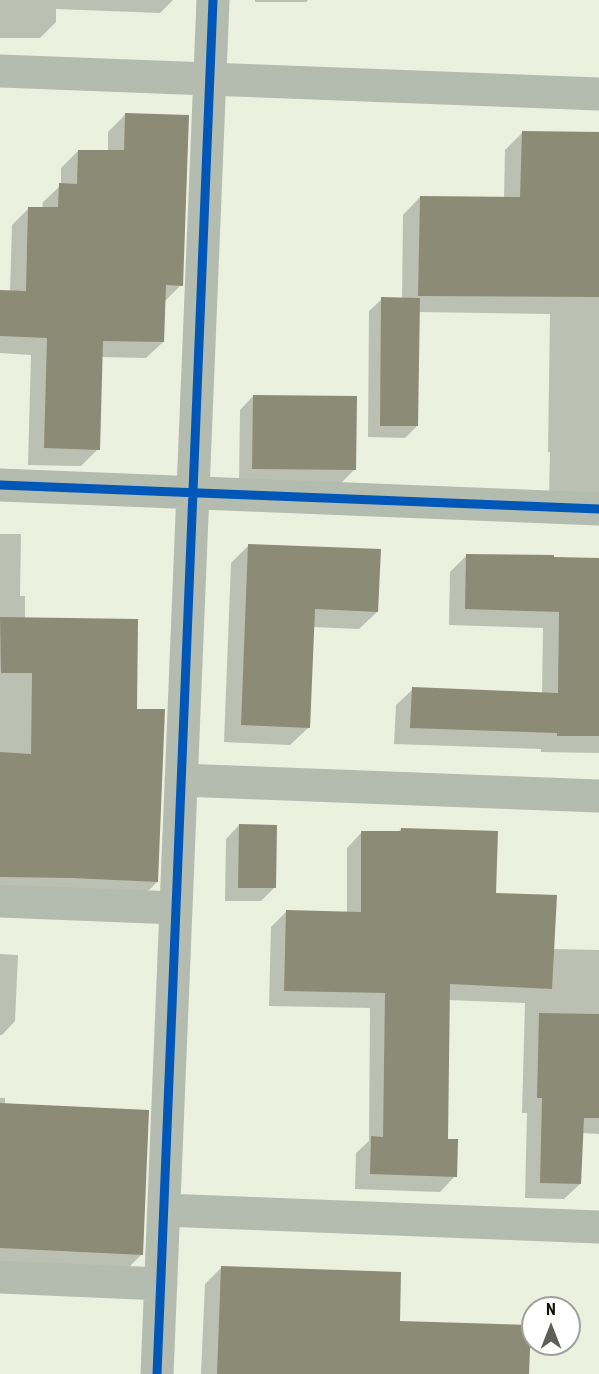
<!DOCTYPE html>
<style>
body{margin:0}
#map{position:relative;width:599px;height:1374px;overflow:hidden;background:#ecf0df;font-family:"Roboto Condensed",sans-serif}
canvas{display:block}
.north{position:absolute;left:521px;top:1296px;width:60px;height:60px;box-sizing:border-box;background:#fff;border:2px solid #9fa09c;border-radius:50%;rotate:0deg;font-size:16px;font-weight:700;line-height:24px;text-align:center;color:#101207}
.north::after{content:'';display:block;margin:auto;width:21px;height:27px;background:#5d6053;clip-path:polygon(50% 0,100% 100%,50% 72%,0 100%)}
</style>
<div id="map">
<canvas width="599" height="1374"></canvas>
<div class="north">N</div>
</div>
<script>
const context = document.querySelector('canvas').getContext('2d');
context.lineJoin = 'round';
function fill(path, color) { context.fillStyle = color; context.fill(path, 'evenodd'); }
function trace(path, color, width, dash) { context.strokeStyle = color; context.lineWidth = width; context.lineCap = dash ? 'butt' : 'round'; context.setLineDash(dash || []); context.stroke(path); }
const shadow = new Path2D(`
 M 0,0 L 173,0 L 160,13 L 56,9 L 56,22 L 40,38 L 0,38 Z
 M 255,0 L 308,0 L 306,2 L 255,2 Z
 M 125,115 L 181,285 L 164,302 L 163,342 L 146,358 L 101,357 L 98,449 L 81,466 L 28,465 L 31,355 L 0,353 L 0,292 L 10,292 L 12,225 L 29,208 L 42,209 L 43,202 L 61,185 L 61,168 L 78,151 L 108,152 L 108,132 Z
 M 599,132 L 599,499 L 549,498 L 550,452 L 548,452 L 550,314 L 418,312 L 417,426 L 405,438 L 368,437 L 369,311 L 382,299 L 402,299 L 403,215 L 420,197 L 504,198 L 505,150 L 522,133 Z
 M 253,396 L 355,469 L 341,483 L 239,482 L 240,410 Z
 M 0,534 L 21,534 L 20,596 L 25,596 L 25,619 L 136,711 L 157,882 L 142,897 L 0,891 Z
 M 249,545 L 377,612 L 359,629 L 313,627 L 308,728 L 290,745 L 224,742 L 231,563 Z
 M 467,555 L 599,560 L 599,753 L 541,752 L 541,749 L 394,744 L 396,705 L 413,689 L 542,694 L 543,628 L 449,625 L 450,572 Z
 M 239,825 L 275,887 L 261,901 L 225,901 L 226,839 Z
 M 401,829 L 495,894 L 553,949 L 599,950 L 599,1134 L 582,1133 L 580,1184 L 564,1199 L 525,1198 L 527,1113 L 522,1113 L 525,1003 L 449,1000 L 447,1140 L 455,1176 L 440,1192 L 355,1189 L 356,1153 L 369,1141 L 370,1008 L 269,1006 L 271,927 L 287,911 L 347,913 L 347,848 L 362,832 L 398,832 Z
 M 0,954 L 18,955 L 15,1021 L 2,1035 L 0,1035 Z
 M 0,1098 L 5,1098 L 5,1105 L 142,1254 L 125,1271 L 0,1265 Z
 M 222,1267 L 527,1374 L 201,1374 L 205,1284 Z`);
const building = new Path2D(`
 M 125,113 L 189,115 L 183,286 L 166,285 L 164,342 L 103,341 L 100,450 L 44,448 L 47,338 L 0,336 L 0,290 L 26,291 L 28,207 L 58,207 L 59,183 L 77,184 L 78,150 L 124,150 Z
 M 522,131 L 599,132 L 599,297 L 418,296 L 420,196 L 520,197 Z
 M 381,297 L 420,298 L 418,426 L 380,426 Z
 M 253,395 L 357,396 L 356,470 L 252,469 Z
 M 248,544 L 381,549 L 378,612 L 315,609 L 310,728 L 241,725 Z
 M 466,554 L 554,555 L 554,557 L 599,558 L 599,736 L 557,736 L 557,733 L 410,728 L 412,687 L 558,693 L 559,612 L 465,609 Z
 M 0,617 L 138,619 L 137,709 L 165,709 L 158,882 L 72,878 L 0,877 L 0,752 L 31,754 L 32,673 L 1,673 Z
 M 239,824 L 277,825 L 276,888 L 238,888 Z
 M 401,828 L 498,831 L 496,893 L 557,895 L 552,989 L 450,984 L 448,1139 L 458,1139 L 457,1177 L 370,1174 L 371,1136 L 383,1137 L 385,993 L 284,991 L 286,910 L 361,912 L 361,831 L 401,831 Z
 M 539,1013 L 599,1014 L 599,1118 L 584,1118 L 581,1184 L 540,1183 L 542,1098 L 537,1098 Z
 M 0,1103 L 149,1110 L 143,1255 L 0,1248 Z
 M 221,1266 L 401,1272 L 400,1321 L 531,1325 L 529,1374 L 217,1374 Z`);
const minor = new Path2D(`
 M 0,71 L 599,94
 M 0,485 L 599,509
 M 181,780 L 599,796
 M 0,901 L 176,908
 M 164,1210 L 599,1227
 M 0,1277 L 161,1284
 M 157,1374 L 213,0`);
const cycleway = new Path2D(`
 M 0,485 L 599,509
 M 157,1374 L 213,0`);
fill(shadow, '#0003');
fill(building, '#8c8b75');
trace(minor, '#b3bcae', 33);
trace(cycleway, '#0057b8', 9);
</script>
